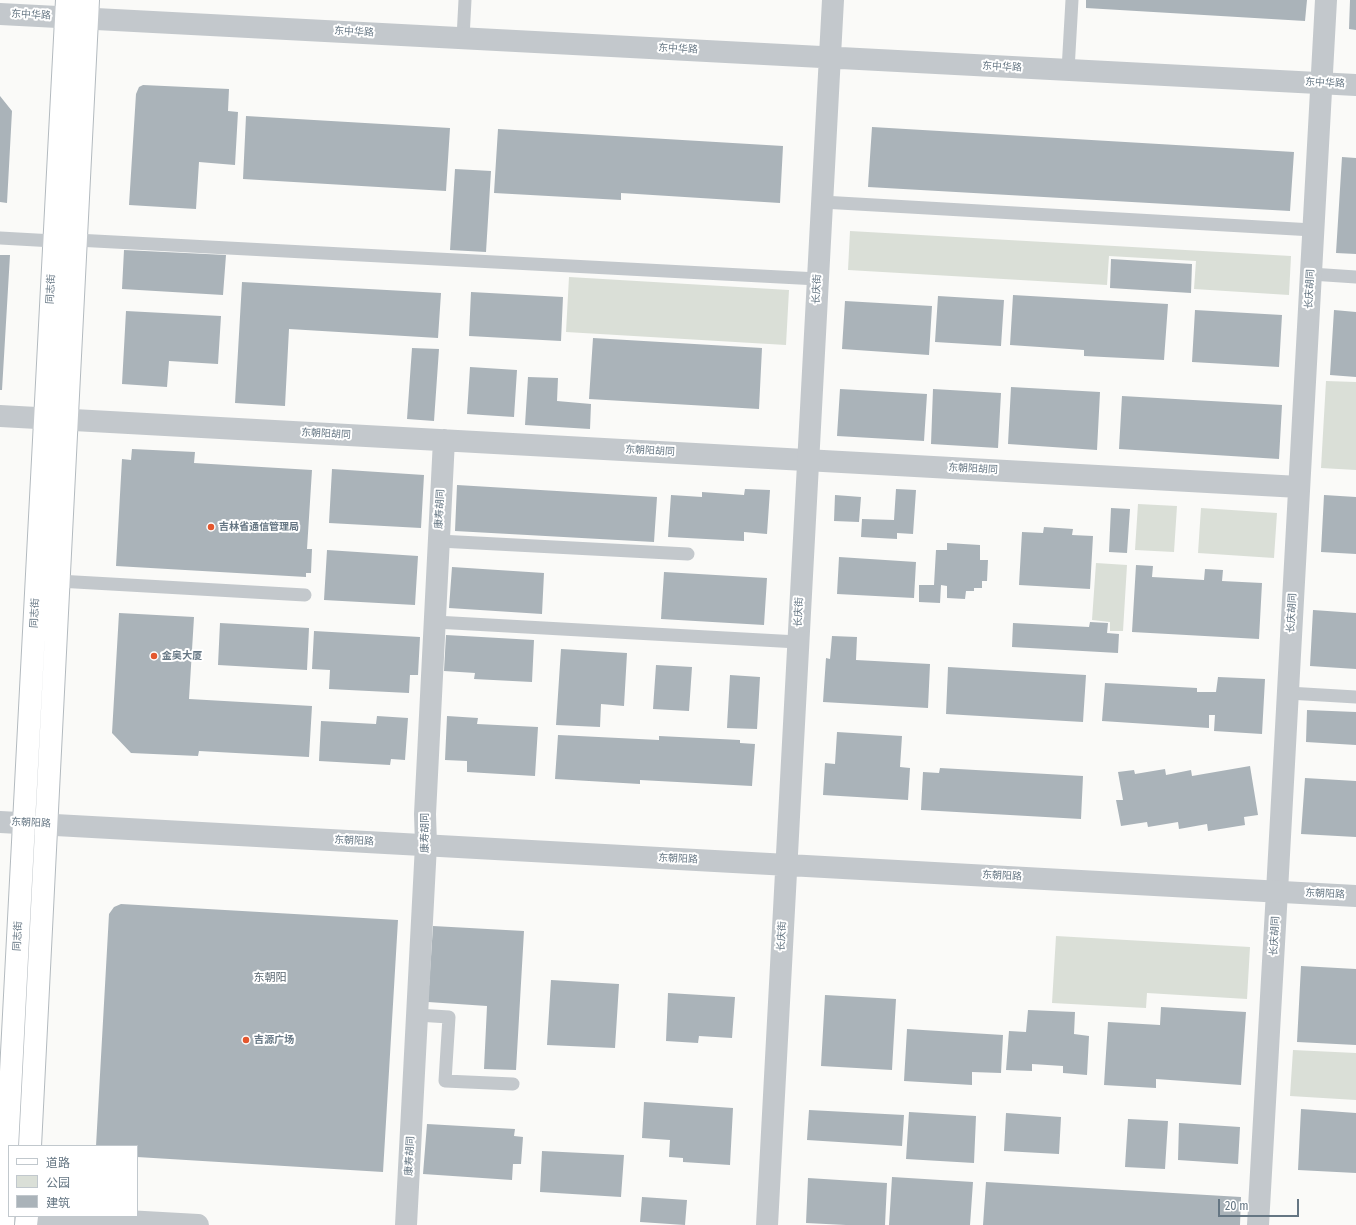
<!DOCTYPE html>
<meta charset="utf-8">
<style>
body{margin:0}
#map{position:relative;width:1356px;height:1225px;overflow:hidden;background:#fafaf8;font-family:"Fira Sans Condensed","Noto Sans SC",sans-serif}
canvas{display:block}
.legend{position:absolute;left:8px;top:1145px;width:130px;height:72px;box-sizing:border-box;background:#fff;border:1px solid #c1c8cd;margin:0;padding:5px 7px;list-style:none;font-size:12px;color:#657683}
.legend li{display:flex;align-items:center;gap:8px;height:20px}
.legend b{width:20px;border:1px solid #c1c8cd}
.scale{position:absolute;left:1218px;top:1199px;width:81px;height:18px;box-sizing:border-box;border:2px solid #657683;border-top:0;padding-left:5px;font-size:12px;line-height:14px;white-space:nowrap;color:#657683;-webkit-text-stroke:3px #fff;paint-order:stroke}
</style>
<div id="map">
<canvas width="1356" height="1225"></canvas>
<ul class="legend">
<li><b style="height:5px;background:#fff"></b>道路</li>
<li><b style="height:11px;background:#dadfd7"></b>公园</li>
<li><b style="height:11px;background:#aab3b9"></b>建筑</li>
</ul>
<div class="scale">20 m</div>
</div>
<script>
const context = document.querySelector('canvas').getContext('2d');
context.lineJoin = 'round';
function fill(path, color) { context.fillStyle = color; context.fill(path, 'evenodd'); }
function trace(path, color, width, dash) { context.strokeStyle = color; context.lineWidth = width; context.lineCap = dash ? 'butt' : 'round'; context.setLineDash(dash || []); context.stroke(path); }
function label(font, color, halo, rows, align = 'center') {
  context.font = font + ' "Fira Sans Condensed","Noto Sans SC",sans-serif'; context.lineWidth = 4; context.setLineDash([]); context.textBaseline = 'middle'; context.strokeStyle = halo; context.fillStyle = color; for (const [text, x, y, turn = 0] of rows) {
    context.save(); context.translate(x, y); context.rotate((+turn || 0) * Math.PI / 180); context.textAlign = isNaN(turn) ? turn : align; if (halo) context.strokeText(text, 0, 0); context.fillText(text, 0, 0); context.restore();
  }
}
const green = new Path2D(`
 M 850,231 L 1291,256 L 1289,295 L 1194,289 L 1196,261 L 1109,256 L 1107,285 L 848,270 Z
 M 569,277 L 789,290 L 786,345 L 566,332 Z
 M 1326,381 L 1356,382 L 1356,470 L 1321,468 Z
 M 1138,504 L 1177,506 L 1174,552 L 1135,550 Z
 M 1201,508 L 1277,513 L 1274,558 L 1198,553 Z
 M 1096,563 L 1127,565 L 1123,631 L 1110,631 L 1110,622 L 1092,620 Z
 M 1056,936 L 1250,947 L 1247,999 L 1147,993 L 1146,1008 L 1052,1003 Z
 M 1293,1050 L 1356,1053 L 1356,1100 L 1290,1096 Z`);
const building = new Path2D(`
 M 1086,0 L 1307,0 L 1305,21 L 1086,8 Z
 M 1350,0 L 1356,0 L 1356,30 L 1349,29 Z
 M 143,85 L 229,89 L 228,111 L 238,112 L 235,165 L 199,162 L 196,209 L 129,205 L 136,94 L 139,87 Z
 M 0,96 L 12,111 L 7,203 L 0,202 Z
 M 246,116 L 450,128 L 446,191 L 243,179 Z
 M 872,127 L 1294,152 L 1290,211 L 868,187 Z
 M 498,129 L 783,146 L 780,203 L 621,193 L 621,200 L 494,193 Z
 M 1342,157 L 1356,158 L 1356,254 L 1336,253 Z
 M 455,169 L 491,171 L 486,252 L 450,250 Z
 M 124,250 L 226,255 L 223,295 L 122,289 Z
 M 0,255 L 10,255 L 2,390 L 0,390 Z
 M 1111,259 L 1192,264 L 1191,293 L 1110,288 Z
 M 242,282 L 441,293 L 438,338 L 289,329 L 285,406 L 235,403 Z
 M 471,292 L 563,297 L 561,341 L 469,336 Z
 M 1013,295 L 1168,304 L 1164,360 L 1084,356 L 1084,350 L 1010,345 Z
 M 938,296 L 1004,300 L 1001,346 L 935,342 Z
 M 845,301 L 932,306 L 929,355 L 842,349 Z
 M 1195,310 L 1282,315 L 1279,367 L 1192,362 Z
 M 1334,310 L 1356,312 L 1356,377 L 1330,375 Z
 M 126,311 L 221,316 L 218,364 L 169,361 L 167,387 L 122,384 Z
 M 593,338 L 762,348 L 759,409 L 589,399 Z
 M 412,348 L 439,349 L 434,421 L 407,419 Z
 M 470,367 L 517,370 L 514,417 L 467,414 Z
 M 528,377 L 558,378 L 557,401 L 591,404 L 590,429 L 525,425 Z
 M 1011,387 L 1100,392 L 1097,450 L 1008,444 Z
 M 840,389 L 927,394 L 924,441 L 837,436 Z
 M 933,389 L 1001,393 L 998,448 L 931,444 Z
 M 1122,396 L 1282,405 L 1279,459 L 1119,449 Z
 M 132,449 L 195,452 L 194,463 L 312,470 L 307,549 L 312,549 L 311,573 L 306,573 L 306,577 L 116,566 L 122,459 L 131,460 Z
 M 332,469 L 424,475 L 421,528 L 329,523 Z
 M 457,485 L 657,497 L 654,542 L 455,531 Z
 M 745,489 L 770,490 L 767,534 L 744,532 L 744,541 L 668,537 L 671,495 L 702,497 L 702,492 L 744,495 Z
 M 896,489 L 916,490 L 913,534 L 897,533 L 897,539 L 861,537 L 862,519 L 894,520 Z
 M 835,495 L 861,497 L 859,522 L 834,521 Z
 M 1324,495 L 1356,497 L 1356,554 L 1321,552 Z
 M 1111,508 L 1130,509 L 1127,553 L 1109,552 Z
 M 1044,527 L 1073,529 L 1072,535 L 1093,536 L 1090,589 L 1019,585 L 1022,532 L 1043,533 Z
 M 947,543 L 980,545 L 980,560 L 988,560 L 987,581 L 982,581 L 982,588 L 974,588 L 974,591 L 966,591 L 965,599 L 947,598 L 947,586 L 941,585 L 940,603 L 919,602 L 919,585 L 934,585 L 936,550 L 947,550 Z
 M 327,550 L 418,556 L 415,605 L 324,600 Z
 M 839,557 L 916,562 L 914,598 L 837,594 Z
 M 1136,565 L 1153,566 L 1152,577 L 1204,580 L 1205,569 L 1223,570 L 1222,581 L 1262,583 L 1259,639 L 1132,632 Z
 M 452,567 L 544,573 L 542,614 L 449,608 Z
 M 664,572 L 767,578 L 764,625 L 661,619 Z
 M 1313,610 L 1356,613 L 1356,669 L 1310,666 Z
 M 119,613 L 194,617 L 189,699 L 312,706 L 309,757 L 199,751 L 198,756 L 131,753 L 112,733 Z
 M 1090,622 L 1108,623 L 1107,633 L 1119,634 L 1118,653 L 1012,647 L 1013,623 L 1089,627 Z
 M 220,623 L 309,628 L 307,670 L 218,665 Z
 M 314,631 L 420,637 L 418,675 L 410,675 L 409,693 L 329,689 L 330,670 L 312,669 Z
 M 446,635 L 534,640 L 532,682 L 474,679 L 475,673 L 444,671 Z
 M 832,636 L 857,637 L 856,660 L 930,664 L 928,708 L 823,702 L 826,658 L 830,659 Z
 M 561,649 L 627,653 L 624,706 L 601,704 L 600,727 L 556,725 Z
 M 656,665 L 692,667 L 689,711 L 653,709 Z
 M 948,667 L 1086,675 L 1083,722 L 946,714 Z
 M 730,675 L 760,677 L 757,729 L 727,728 Z
 M 1218,677 L 1265,679 L 1262,734 L 1214,731 L 1215,715 L 1209,715 L 1209,728 L 1102,721 L 1105,683 L 1197,688 L 1197,692 L 1216,692 Z
 M 1307,710 L 1356,712 L 1356,745 L 1306,742 Z
 M 377,716 L 408,718 L 405,760 L 391,759 L 390,765 L 319,761 L 321,721 L 376,724 Z
 M 447,716 L 478,718 L 477,724 L 538,727 L 535,776 L 467,772 L 467,761 L 445,760 Z
 M 837,732 L 902,736 L 900,767 L 910,768 L 908,800 L 823,795 L 825,763 L 835,764 Z
 M 558,735 L 659,740 L 659,736 L 740,740 L 740,743 L 755,744 L 752,786 L 640,780 L 640,784 L 555,779 Z
 M 1250,766 L 1258,815 L 1244,817 L 1245,825 L 1208,831 L 1207,824 L 1179,829 L 1178,822 L 1148,827 L 1147,822 L 1121,826 L 1116,800 L 1123,800 L 1118,772 L 1134,770 L 1135,774 L 1165,769 L 1166,775 L 1191,770 L 1192,776 Z
 M 940,768 L 1083,776 L 1081,819 L 921,810 L 923,772 L 939,773 Z
 M 1305,778 L 1356,781 L 1356,837 L 1301,834 Z
 M 121,904 L 398,920 L 383,1172 L 137,1157 L 137,1146 L 96,1146 L 109,914 L 114,907 Z
 M 433,926 L 524,931 L 516,1070 L 484,1069 L 487,1006 L 428,1002 Z
 M 1301,966 L 1356,969 L 1356,1045 L 1297,1042 Z
 M 551,980 L 619,984 L 615,1048 L 547,1045 Z
 M 668,993 L 735,997 L 732,1038 L 699,1036 L 698,1043 L 666,1041 Z
 M 825,995 L 896,999 L 892,1070 L 821,1066 Z
 M 1161,1007 L 1246,1012 L 1241,1085 L 1156,1079 L 1156,1088 L 1104,1085 L 1108,1022 L 1160,1025 Z
 M 1028,1010 L 1075,1012 L 1074,1034 L 1089,1036 L 1087,1075 L 1063,1073 L 1063,1066 L 1032,1064 L 1032,1071 L 1006,1070 L 1009,1031 L 1026,1032 Z
 M 907,1029 L 1003,1035 L 1001,1073 L 972,1072 L 972,1085 L 904,1081 Z
 M 644,1102 L 733,1108 L 730,1165 L 683,1162 L 683,1158 L 669,1157 L 670,1140 L 642,1138 Z
 M 1301,1109 L 1356,1113 L 1356,1173 L 1298,1170 Z
 M 809,1110 L 904,1115 L 902,1146 L 807,1140 Z
 M 909,1112 L 976,1116 L 974,1163 L 906,1159 Z
 M 1006,1113 L 1061,1117 L 1059,1154 L 1004,1151 Z
 M 1128,1119 L 1168,1121 L 1165,1169 L 1125,1167 Z
 M 1179,1123 L 1240,1127 L 1238,1164 L 1178,1160 Z
 M 427,1124 L 515,1129 L 514,1136 L 523,1137 L 521,1164 L 513,1164 L 512,1180 L 423,1174 Z
 M 542,1151 L 624,1155 L 621,1197 L 540,1192 Z
 M 892,1177 L 973,1182 L 970,1225 L 889,1225 Z
 M 808,1178 L 887,1183 L 885,1225 L 846,1225 L 806,1223 Z
 M 986,1182 L 1241,1197 L 1240,1225 L 983,1225 Z
 M 642,1197 L 687,1200 L 685,1225 L 640,1222 Z`);
const service = new Path2D(`
 M 463,38 L 465,0
 M 1068,70 L 1072,0
 M 822,202 L 1313,230
 M 0,238 L 54,241
 M 76,240 L 818,279
 M 1311,274 L 1356,277
 M 439,541 L 688,554
 M 58,581 L 305,595
 M 435,622 L 798,642
 M 1288,693 L 1356,697
 M 417,1015 L 449,1017 L 445,1081 L 513,1084`);
const minor = new Path2D(`
 M 0,416 L 1299,487
 M 36,1216 L 198,1225
 M 406,1225 L 426,845 L 425,814 L 444,440
 M 1258,1225 L 1277,891 L 1326,0`);
const tertiary = new Path2D(`
 M 0,14 L 1356,85
 M 0,822 L 1356,896
 M 767,1225 L 833,0`);
const secondary = new Path2D(`
 M 30,1146 L 88,0
 M 3,1225 L 67,0
 M 26,1225 L 27,1216`);
const markers = [
 [211,527,4,"#e4572e"],
 [154,656,4,"#e4572e"],
 [246,1040,4,"#e4572e"]
];
const streetNames = [
 ["东中华路",31,15,3],
 ["东中华路",354,32,3],
 ["东中华路",678,49,3],
 ["东中华路",1002,67,3],
 ["东中华路",1325,83,3],
 ["同志街",51,289,-87],
 ["长庆街",817,289,-87],
 ["长庆胡同",1310,289,-87],
 ["东朝阳胡同",326,434,3],
 ["东朝阳胡同",650,451,3],
 ["东朝阳胡同",973,469,3],
 ["康寿胡同",440,509,-87],
 ["长庆街",799,612,-87],
 ["同志街",35,613,-87],
 ["长庆胡同",1292,613,-87],
 ["东朝阳路",31,823,3],
 ["康寿胡同",425,833,-90],
 ["东朝阳路",354,841,3],
 ["东朝阳路",678,859,3],
 ["东朝阳路",1002,876,3],
 ["东朝阳路",1325,894,3],
 ["同志街",18,936,-87],
 ["长庆街",782,936,-87],
 ["长庆胡同",1275,936,-87],
 ["康寿胡同",410,1156,-87]
];
const poiNames = [
 ["吉林省通信管理局",219,527],
 ["金奥大厦",162,656],
 ["吉源广场",254,1040]
];
const neighbourhoodNames = [
 ["东朝阳",270,978]
];
fill(green, '#dadfd7');
fill(building, '#aab3b9');
trace(secondary, '#b3babf', 24);
trace(service, '#c3c8cc', 13);
trace(minor, '#c3c8cc', 22);
trace(tertiary, '#c3c8cc', 22);
trace(secondary, '#fff', 22);
for (const [x, y, r, color] of markers) { const dot = new Path2D(); dot.arc(x, y, r, 0, 2 * Math.PI); context.fillStyle = color; context.fill(dot); trace(dot, '#fff', 1.5); }
label('10px', '#657683', '#fff', streetNames);
label('bold 10px', '#657683', '#fff', poiNames, 'left');
label('11px', '#57646e', '#fff', neighbourhoodNames);
</script>
